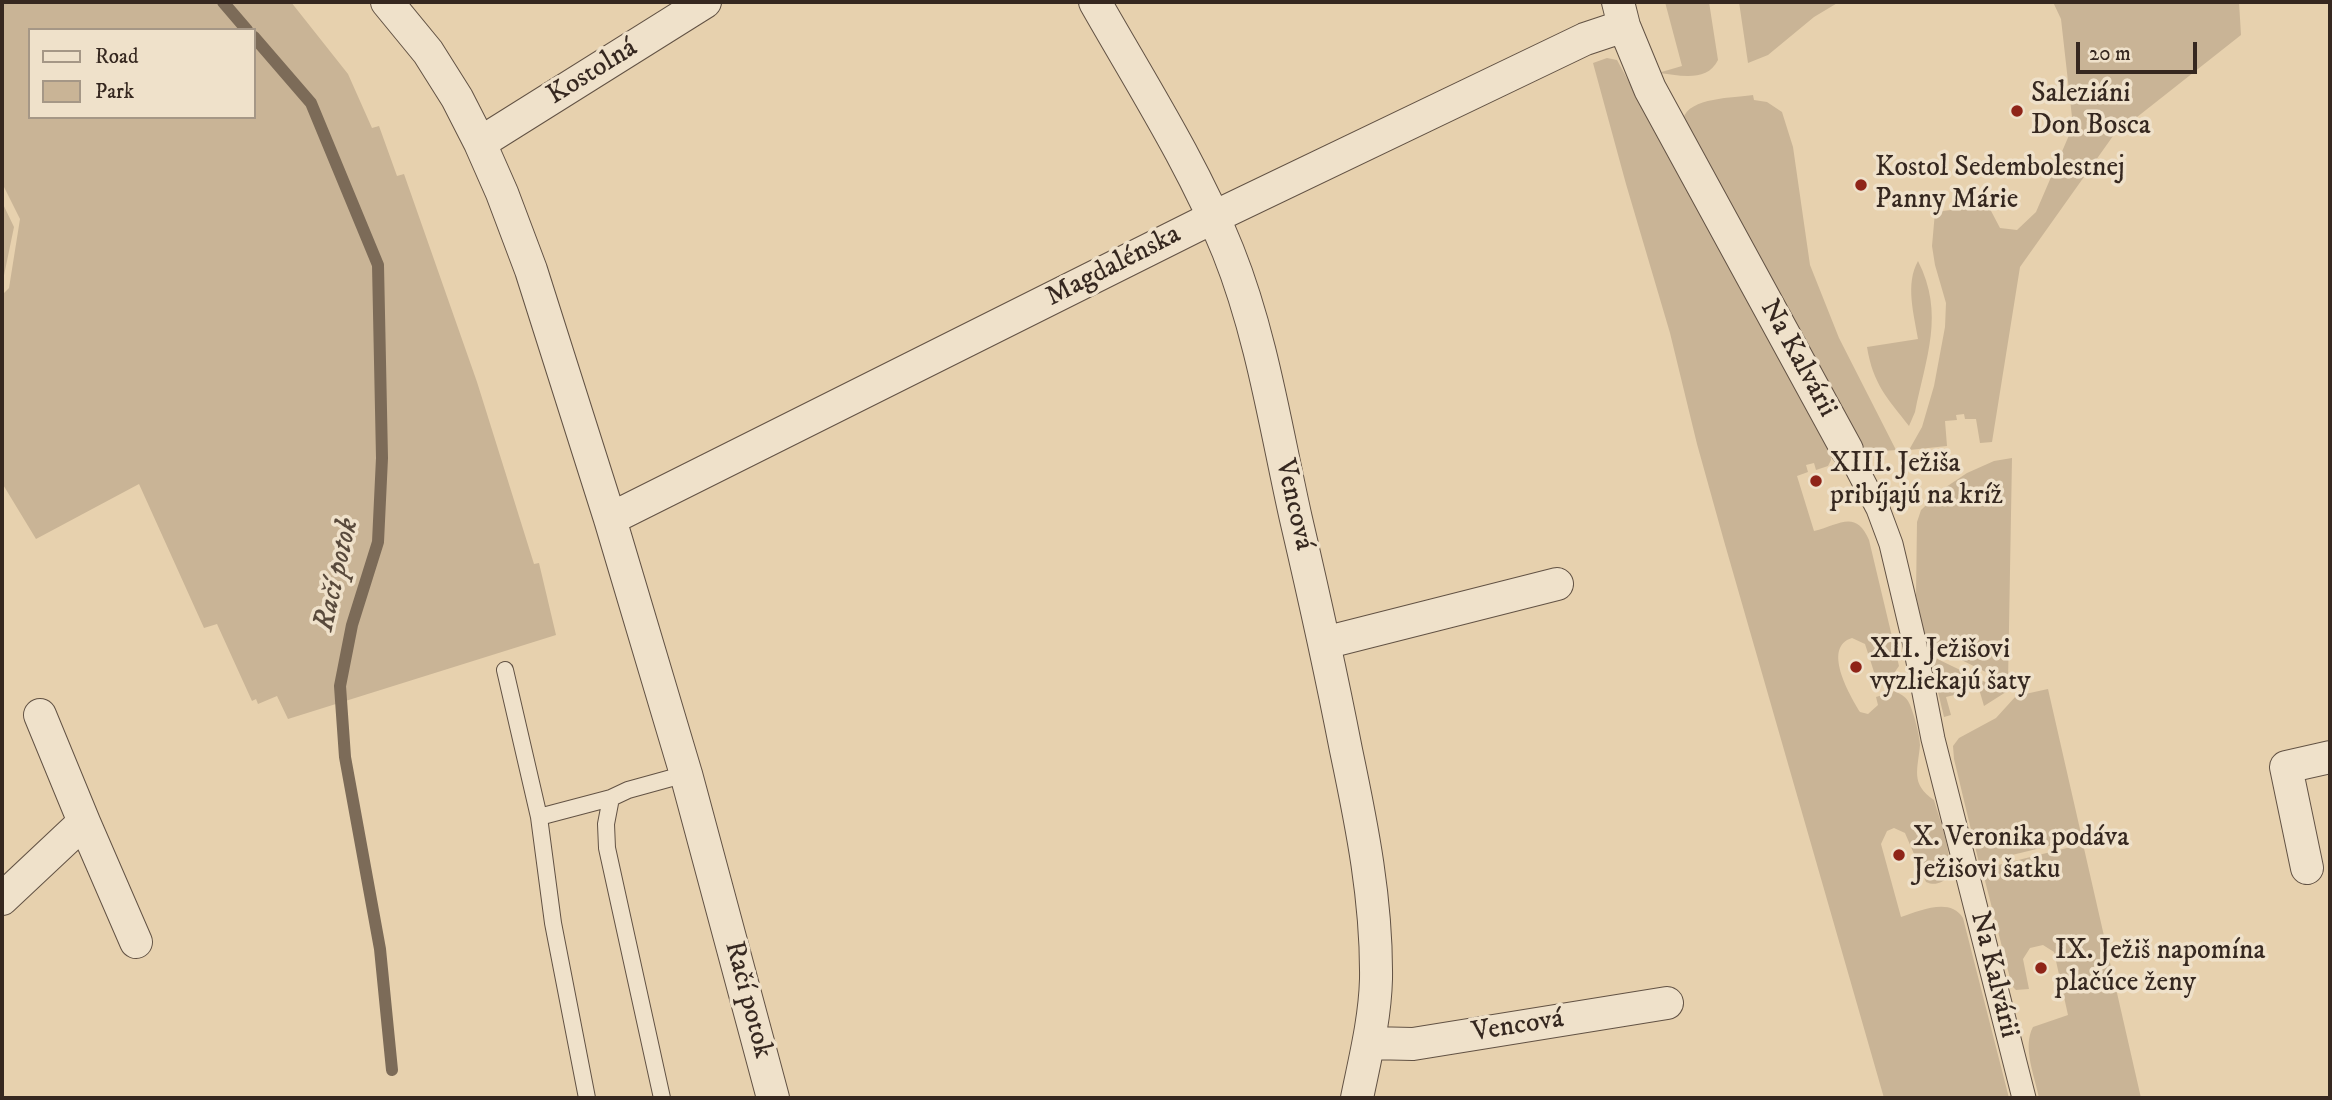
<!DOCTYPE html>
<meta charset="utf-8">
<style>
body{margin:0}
#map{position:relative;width:2332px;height:1100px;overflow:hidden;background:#e7d1ae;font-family:"IM FELL DW Pica",serif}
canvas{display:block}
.frame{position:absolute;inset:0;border:4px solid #362820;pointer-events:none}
.legend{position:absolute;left:28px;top:28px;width:228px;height:91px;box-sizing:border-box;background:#efe1ca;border:2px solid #a59786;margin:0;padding:9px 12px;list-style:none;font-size:21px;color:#362820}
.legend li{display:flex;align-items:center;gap:14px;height:35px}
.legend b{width:35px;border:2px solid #a59786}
.scale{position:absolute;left:2076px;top:42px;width:121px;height:32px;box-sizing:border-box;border:4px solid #362820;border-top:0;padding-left:9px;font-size:21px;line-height:24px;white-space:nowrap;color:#362820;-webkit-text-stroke:5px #efe1ca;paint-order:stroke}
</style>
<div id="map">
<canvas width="2332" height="1100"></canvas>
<div class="frame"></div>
<ul class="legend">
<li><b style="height:9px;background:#efe1ca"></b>Road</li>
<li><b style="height:19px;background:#c9b496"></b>Park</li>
</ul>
<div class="scale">20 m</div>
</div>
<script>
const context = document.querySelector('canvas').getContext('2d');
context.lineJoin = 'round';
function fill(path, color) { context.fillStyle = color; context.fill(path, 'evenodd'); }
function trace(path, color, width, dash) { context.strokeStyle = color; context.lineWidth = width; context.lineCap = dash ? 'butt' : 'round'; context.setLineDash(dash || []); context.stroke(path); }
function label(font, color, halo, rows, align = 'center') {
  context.font = font + ' "IM FELL DW Pica",serif'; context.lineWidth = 7; context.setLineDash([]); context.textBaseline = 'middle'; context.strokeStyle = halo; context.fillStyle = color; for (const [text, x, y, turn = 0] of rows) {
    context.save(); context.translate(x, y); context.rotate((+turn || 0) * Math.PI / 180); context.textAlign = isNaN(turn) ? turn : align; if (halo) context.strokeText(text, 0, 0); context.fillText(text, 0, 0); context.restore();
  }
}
const green = new Path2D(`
 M 2,2 L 291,2 L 348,74 L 372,128 L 379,126 L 397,176 L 404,174 L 477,382 L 534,564 L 539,563 L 556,635 L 288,719 L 277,696 L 258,704 L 256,699 L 252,701 L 217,624 L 204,628 L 139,484 L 36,539 L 2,483 L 2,295 L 9,288 L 20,219 L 2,183 ZM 30,30 L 254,30 L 254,117 L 30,117 Z
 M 1665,2 L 1709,2 L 1718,60 C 1707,83 1679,75 1658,73 L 1682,66 Z
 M 1739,2 L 1839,2 L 1814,17 L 1768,55 L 1748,63 Z
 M 2053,2 L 2239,2 L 2241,35 L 2113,136 L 2020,267 L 1992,442 L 1980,443 L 1976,419 L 1965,419 L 1964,414 L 1956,415 L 1957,420 L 1945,421 L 1947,446 L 1909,450 L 1922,427 L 1934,386 L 1945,327 L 1946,303 L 1935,265 L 1932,246 L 1935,212 L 1982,206 L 1990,209 L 2000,228 L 2017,230 L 2036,212 L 2073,126 L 2061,19 Z
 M 1607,58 L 1617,60 L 1830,451 L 1831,460 L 1828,466 L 1816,470 L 1814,463 L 1806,465 L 1808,472 L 1797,476 L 1814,531 C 1839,525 1856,509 1869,540 L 1899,666 L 1892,676 L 1882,673 L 1875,675 L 1865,644 L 1852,638 C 1822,647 1849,694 1860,712 L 1868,714 L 1878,705 L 1876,697 L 1895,691 C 1900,694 1905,696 1908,701 C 1913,709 1920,736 1920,745 C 1918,769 1910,784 1934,800 C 1941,824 1952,851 1949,877 C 1941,883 1935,886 1926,882 L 1905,833 L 1894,828 L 1887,831 L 1881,844 L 1901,917 C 1920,911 1950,897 1963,918 L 2009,1098 L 1884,1098 L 1724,541 L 1697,444 L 1670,333 L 1626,184 L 1593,63 Z
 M 1753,95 L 1754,100 L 1767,102 L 1782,112 L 1793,147 L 1810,265 L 1839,338 L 1896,450 L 1874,452 L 1864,450 L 1858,441 L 1683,119 C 1689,97 1734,98 1753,95 Z
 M 2,202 L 14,227 L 2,285 Z
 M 1918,261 C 1945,314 1926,357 1915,412 L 1909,426 C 1887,398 1873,384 1867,347 L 1918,339 C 1914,314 1905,284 1918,261 Z
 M 2012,458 L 2008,683 L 1929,644 L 1925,639 L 1916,596 L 1917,522 L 1921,510 L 1943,489 L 1967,473 L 1994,461 Z
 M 1929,655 L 2006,692 L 1984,706 L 1979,689 L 1967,692 L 1965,685 L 1957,686 L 1958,694 L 1946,697 L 1951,715 L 1944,717 Z
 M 2048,689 L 2082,838 L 1979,863 L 1954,759 L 1953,746 L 1959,738 L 1996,718 L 2016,696 Z
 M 2083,844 L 2141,1098 L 2039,1098 C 2035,1077 2022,1047 2033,1027 L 2068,1015 L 2054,952 L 2043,945 L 2030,948 L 2023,959 L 2029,989 L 2016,990 L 2012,986 L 1982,869 Z`);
const stream = new Path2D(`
 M 223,2 L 247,30
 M 254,37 L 311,103 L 378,265 L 382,458 L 378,542 L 352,625 L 340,686 L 345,757 L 380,949 L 392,1070`);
const service = new Path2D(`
 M 505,670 L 539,817 L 611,798 L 628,790 L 686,774
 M 611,798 L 606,824 L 607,848 L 662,1098
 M 539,817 L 553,923 L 587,1098`);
const pedestrian = new Path2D(`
 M 1847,450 L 1878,509 L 1891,544 L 1914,641 L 1933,739 L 2024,1098`);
const minor = new Path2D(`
 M 387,2 L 428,52 L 457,98 L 480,143 L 502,193 L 531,270 L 610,519 L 686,774 L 773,1098
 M 1095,2 C 1141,83 1193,164 1228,251 C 1262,336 1276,430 1296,519 C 1314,596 1331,673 1346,750 C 1362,826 1377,901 1376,979 C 1375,1019 1365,1059 1357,1098
 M 1618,2 L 1624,26 L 1650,89 L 1847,450
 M 480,143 L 705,2
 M 610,519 L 1214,217 L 1585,39 L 1624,26
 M 1324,643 L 1557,584
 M 84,822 L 136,942
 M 2307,868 L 2286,767 L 2330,757
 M 2,899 L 84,822 L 40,715
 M 1369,1043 L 1413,1044 L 1667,1003`);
const markers = [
 [2017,111,7,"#8f2418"],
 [1861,185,7,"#8f2418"],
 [1816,481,7,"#8f2418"],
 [1856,667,7,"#8f2418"],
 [1899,855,7,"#8f2418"],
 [2041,968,7,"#8f2418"]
];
const streetNames = [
 ["Kostolná",593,73,-32],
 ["Magdalénska",1114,267,-27],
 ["Na Kalvárii",1797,359,61],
 ["Vencová",1293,505,77],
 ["Na Kalvárii",1993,975,76],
 ["Račí potok",747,1000,75],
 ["Vencová",1518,1027,-9]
];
const poiNames = [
 ["Saleziáni",2031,95],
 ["Don Bosca",2031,127],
 ["Kostol Sedembolestnej",1875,169],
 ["Panny Márie",1875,201],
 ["XIII. Ježiša",1830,465],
 ["pribíjajú na kríž",1830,497],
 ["XII. Ježišovi",1870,651],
 ["vyzliekajú šaty",1870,683],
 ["X. Veronika podáva",1913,839],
 ["Ježišovi šatku",1913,871],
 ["IX. Ježiš napomína",2055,952],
 ["plačúce ženy",2055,984]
];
const waterNames = [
 ["Račí potok",338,575,-77]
];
fill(green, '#c9b496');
trace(stream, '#7c6b58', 12);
trace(service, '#625244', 18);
trace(pedestrian, '#625244', 25);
trace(minor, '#625244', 34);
trace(service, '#efe1ca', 16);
trace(pedestrian, '#efe1ca', 23);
trace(minor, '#efe1ca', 32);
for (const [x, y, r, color] of markers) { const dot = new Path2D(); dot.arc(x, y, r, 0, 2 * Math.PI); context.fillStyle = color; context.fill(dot); trace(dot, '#efe1ca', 2.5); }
label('28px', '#362820', '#efe1ca', streetNames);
label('28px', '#362820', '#efe1ca', poiNames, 'left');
label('italic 30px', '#594a3c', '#efe1ca', waterNames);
</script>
